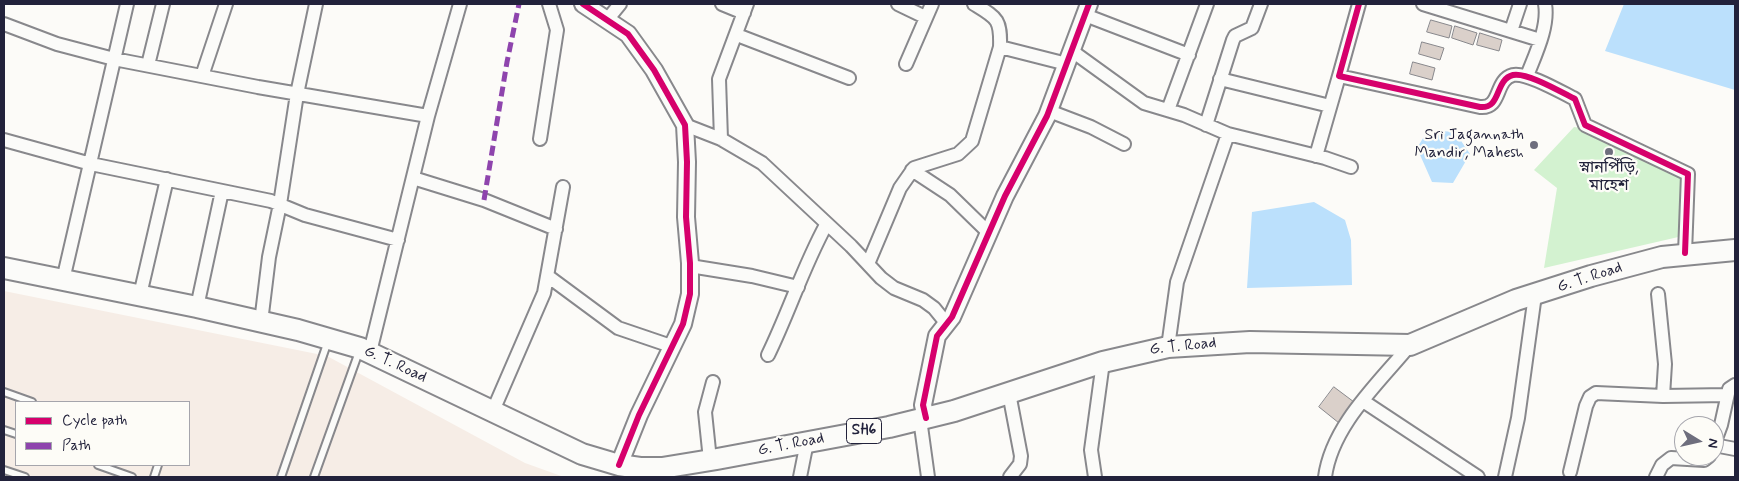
<!DOCTYPE html>
<meta charset="utf-8">
<style>
body{margin:0}
#map{position:relative;width:1739px;height:481px;overflow:hidden;background:#fcfbf8;font-family:Mynerve,sans-serif}
canvas{display:block}
.frame{position:absolute;inset:0;border:5px solid #22223b;pointer-events:none}
.legend{position:absolute;left:15px;top:401px;width:175px;height:65px;box-sizing:border-box;background:#fdfcf7;border:1px solid #a5a5ac;margin:0;padding:6px 9px;list-style:none;font-size:15px;color:#22223b}
.legend li{display:flex;align-items:center;gap:10px;height:25px}
.legend b{width:25px;border:1px solid #a5a5ac}
.north{position:absolute;left:1674px;top:416px;width:50px;height:50px;box-sizing:border-box;background:#fdfcf7;border:1px solid #a5a5ac;border-radius:50%;rotate:99deg;font-size:14px;font-weight:700;line-height:20px;text-align:center;color:#22223b}
.north::after{content:'';display:block;margin:auto;width:18px;height:22px;background:#6e6e7d;clip-path:polygon(50% 0,100% 100%,50% 72%,0 100%)}
</style>
<div id="map">
<canvas width="1739" height="481"></canvas>
<div class="frame"></div>
<ul class="legend">
<li><b style="height:6px;background:#d6006c"></b>Cycle path</li>
<li><b style="height:6px;background:#8e44ad"></b>Path</li>
</ul>
<div class="north">N</div>
</div>
<script>
const context = document.querySelector('canvas').getContext('2d');
context.lineJoin = 'round';
function fill(path, color) { context.fillStyle = color; context.fill(path, 'evenodd'); }
function trace(path, color, width, dash) { context.strokeStyle = color; context.lineWidth = width; context.lineCap = dash ? 'butt' : 'round'; context.setLineDash(dash || []); context.stroke(path); }
function label(font, color, halo, rows, align = 'center') {
  context.font = font + ' Mynerve,"Noto Sans Bengali",sans-serif'; context.lineWidth = 4.5; context.setLineDash([]); context.textBaseline = 'middle'; context.strokeStyle = halo; context.fillStyle = color; for (const [text, x, y, turn = 0] of rows) {
    context.save(); context.translate(x, y); context.rotate((+turn || 0) * Math.PI / 180); context.textAlign = isNaN(turn) ? turn : align; if (halo) context.strokeText(text, 0, 0); context.fillText(text, 0, 0); context.restore();
  }
}
const built = new Path2D(`
 M 4,291 L 327,356 L 525,463 L 564,477 L 4,477 ZM 16,402 L 189,402 L 189,465 L 16,465 Z`);
const green = new Path2D(`
 M 1574,127 L 1596,130 L 1683,171 L 1687,235 L 1544,268 L 1557,188 L 1534,170 Z`);
const water = new Path2D(`
 M 1624,4 L 1735,4 L 1735,90 L 1605,51 Z
 M 1428,130 L 1455,132 L 1470,154 L 1453,183 L 1432,182 L 1417,148 Z
 M 1314,202 L 1345,220 L 1351,240 L 1352,285 L 1247,288 L 1252,212 Z`);
const building = new Path2D(`
 M 1431,20 L 1452,26 L 1449,38 L 1427,32 Z
 M 1455,26 L 1477,33 L 1473,45 L 1452,38 Z
 M 1480,33 L 1502,40 L 1499,51 L 1477,45 Z
 M 1422,42 L 1444,48 L 1440,60 L 1419,54 Z
 M 1413,62 L 1435,68 L 1432,80 L 1410,74 Z
 M 1334,387 L 1354,402 L 1339,423 L 1319,407 Z`);
const service = new Path2D(`
 M 4,392 L 32,402
 M 4,430 L 16,434
 M 98,465 L 132,477
 M 4,470 L 25,477
 M 154,477 L 158,465
 M 281,477 L 328,341
 M 314,477 L 360,349`);
const minor = new Path2D(`
 M 722,4 L 744,13
 M 898,4 L 925,17
 M 974,4 C 997,18 1001,19 1000,47
 M 1359,4 L 1339,76 L 1480,107 C 1502,109 1494,80 1513,75 C 1527,72 1561,92 1575,99 L 1585,125 L 1688,174 L 1685,253
 M 1423,4 L 1540,40
 M 1085,15 L 1189,55
 M 607,20 L 620,4
 M 4,24 L 57,44 L 114,59 L 258,87 L 428,116
 M 1511,31 L 1520,4
 M 737,35 L 849,78
 M 1072,51 L 1144,103 L 1184,115 L 1228,134 L 1325,158 L 1351,167
 M 906,64 L 932,4
 M 148,65 L 163,4
 M 202,76 L 226,4
 M 1527,76 C 1535,55 1549,27 1545,4
 M 1220,79 L 1330,106
 M 1168,110 L 1207,4
 M 1049,111 L 1091,127 L 1124,144
 M 685,125 L 721,139 L 762,163 L 851,246 L 881,278 L 894,288 L 923,300 L 934,308 L 947,324
 M 1206,125 L 1233,40 L 1235,36 L 1252,28 L 1261,4
 M 540,139 L 557,30 L 549,4
 M 721,139 L 719,79 L 747,4
 M 4,140 L 91,164 L 271,201 L 305,215 L 398,240
 M 1316,156 L 1339,76
 M 912,170 L 950,195 L 989,233
 M 413,178 L 484,200 L 556,229
 M 868,264 L 900,188 L 914,168 L 958,154 L 972,141 L 1000,47 L 1067,64
 M 690,266 L 752,276 L 798,287
 M 549,277 L 618,328 L 671,346
 M 63,280 L 127,4
 M 1658,294 L 1665,364 L 1663,396
 M 140,295 L 167,179
 M 197,307 L 222,191
 M 261,322 L 269,257 L 280,204 L 297,94 L 316,4
 M 1168,347 L 1177,282 L 1228,134
 M 370,352 L 428,116 L 460,4
 M 768,355 C 789,312 803,267 826,225
 M 1009,393 L 1021,456 L 1020,464 L 1010,477
 M 1363,401 L 1478,477
 M 492,413 L 544,293 L 563,187
 M 920,419 L 928,477
 M 1714,444 L 1721,425 L 1729,389 L 1735,385
 M 1714,445 L 1735,449
 M 710,460 L 705,412 L 713,382
 M 1570,472 L 1586,406 L 1590,397 L 1596,393 L 1663,396 L 1727,395
 M 800,477 L 807,442
 M 1095,477 L 1091,450 L 1103,362
 M 1325,477 C 1332,425 1378,384 1410,345
 M 1505,477 L 1518,418 L 1535,295
 M 1656,477 L 1662,465 L 1671,458 L 1704,460 L 1709,456`);
const tertiary = new Path2D(`
 M 583,4 L 628,34 L 654,70 L 685,125 L 687,162 L 686,217 L 690,263 L 690,294 L 683,324 L 639,415 L 619,465
 M 926,418 L 923,405 L 937,336 L 952,317 L 1005,196 L 1047,116 L 1089,4`);
const primary = new Path2D(`
 M 4,268 L 197,307 L 298,330 L 360,348 L 582,454 L 619,465 L 640,468 L 662,468 L 717,459 L 889,427 L 954,411 L 1103,362 L 1168,347 L 1250,342 L 1410,345 L 1516,300 L 1591,276 L 1662,257 L 1735,250`);
const quiet = new Path2D(`
 M 484,200 L 507,62 L 519,4`);
const cycleway = new Path2D(`
 M 583,4 L 628,34 L 654,70 L 685,125 L 687,162 L 686,217 L 690,263 L 690,294 L 683,324 L 639,415 L 619,465
 M 1359,4 L 1339,76 L 1480,107 C 1502,109 1494,80 1513,75 C 1527,72 1561,92 1575,99 L 1585,125 L 1688,174 L 1685,253
 M 926,418 L 923,405 L 937,336 L 952,317 L 1005,196 L 1047,116 L 1089,4`);
const markers = [
 [1534,145,5,"#6e6e7d"],
 [1609,152,5,"#6e6e7d"]
];
const shields = [
 [864,431,35]
];
const shieldNames = [
 ["SH6",864,431]
];
const poiNames = [
 ["Sri Jagannath",1524,136],
 ["Mandir, Mahesh",1524,154],
 ["স্নানপিঁড়ি,",1609,169,"center"],
 ["মাহেশ",1609,187,"center"]
];
const streetNames = [
 ["G. T. Road",1590,278,-18],
 ["G. T. Road",1183,347,-6],
 ["G. T. Road",395,365,25],
 ["G. T. Road",791,445,-11]
];
fill(built, '#f6ede6');
fill(green, '#d3f2d0');
fill(water, '#bbe0fc');
fill(building, '#dad0ca');
trace(building, '#88888c', 1);
trace(service, '#88888c', 10);
trace(minor, '#88888c', 16);
trace(tertiary, '#88888c', 20);
trace(primary, '#88888c', 24);
trace(service, '#fbfbf9', 6);
trace(minor, '#fbfbf9', 12);
trace(tertiary, '#fbfbf9', 16);
trace(primary, '#fbfbf9', 20);
trace(quiet, '#8e44ad', 5, [10, 5]);
trace(cycleway, '#d6006c', 6);
for (const [x, y, r, color] of markers) { const dot = new Path2D(); dot.arc(x, y, r, 0, 2 * Math.PI); context.fillStyle = color; context.fill(dot); trace(dot, '#fdfcf7', 2); }
for (const [x, y, w] of shields) { const box = new Path2D(); box.roundRect(x - w / 2, y - 12.5, w, 25, 4); context.fillStyle = '#fdfcf7'; context.fill(box); trace(box, '#22223b', 1); }
label('bold 15px', '#22223b', null, shieldNames);
label('16px', '#22223b', '#fdfcf7', poiNames, 'right');
label('16px', '#22223b', '#fdfcf7', streetNames);
</script>
